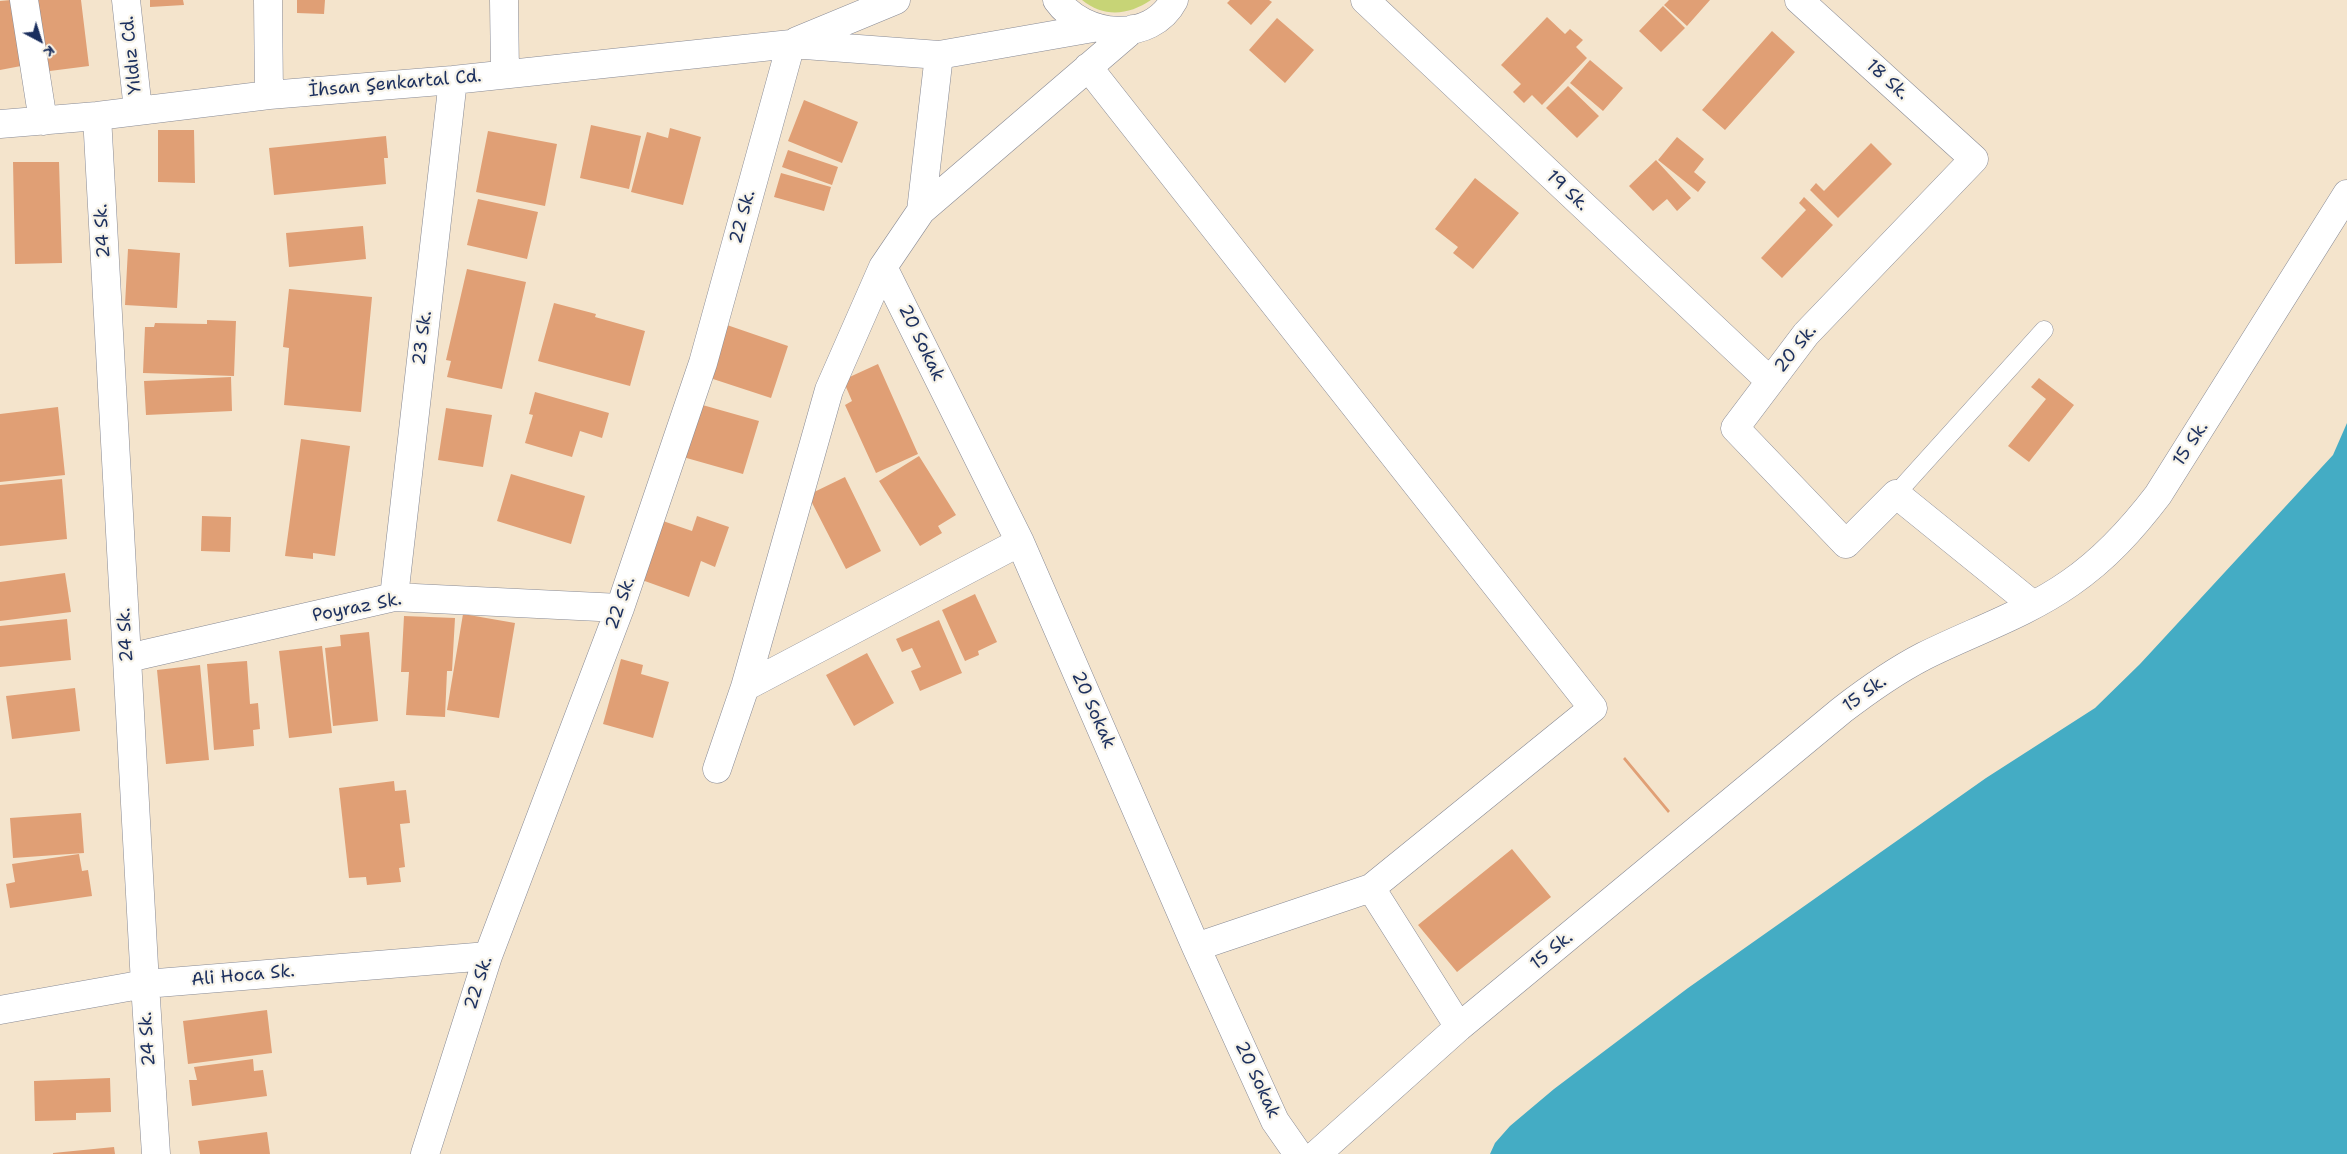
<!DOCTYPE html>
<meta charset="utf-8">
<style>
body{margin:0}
#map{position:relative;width:2347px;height:1154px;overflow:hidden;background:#f4e4cc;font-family:"Shantell Sans",sans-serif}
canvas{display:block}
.north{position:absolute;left:15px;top:15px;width:50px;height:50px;-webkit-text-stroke:4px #f7f3e8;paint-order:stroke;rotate:140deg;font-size:14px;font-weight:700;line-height:20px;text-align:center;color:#1b2f5e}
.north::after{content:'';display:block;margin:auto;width:18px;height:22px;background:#1b2f5e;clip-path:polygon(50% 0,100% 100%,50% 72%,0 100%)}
</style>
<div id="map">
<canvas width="2347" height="1154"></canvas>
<div class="north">K</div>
</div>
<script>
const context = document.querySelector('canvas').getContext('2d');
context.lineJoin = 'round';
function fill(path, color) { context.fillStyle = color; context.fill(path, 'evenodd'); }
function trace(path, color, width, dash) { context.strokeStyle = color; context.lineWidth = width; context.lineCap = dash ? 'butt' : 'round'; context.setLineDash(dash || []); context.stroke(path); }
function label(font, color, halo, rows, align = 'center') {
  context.font = font + ' "Shantell Sans",sans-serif'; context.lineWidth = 4.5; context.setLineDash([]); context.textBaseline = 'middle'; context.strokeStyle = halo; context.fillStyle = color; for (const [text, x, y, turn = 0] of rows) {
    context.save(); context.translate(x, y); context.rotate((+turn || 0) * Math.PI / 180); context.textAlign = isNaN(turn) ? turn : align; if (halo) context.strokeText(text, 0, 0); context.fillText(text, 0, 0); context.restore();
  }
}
const green = new Path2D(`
 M 1082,0 L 1151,0 C 1129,15 1104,18 1082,0 Z`);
const water = new Path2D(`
 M 2347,423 L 2347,1154 L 1490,1154 L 1495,1143 L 1510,1126 L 1554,1089 L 1688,988 L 1986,778 L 2095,708 L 2140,664 L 2333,455 Z`);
const building = new Path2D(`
 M 11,0 L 21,66 L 0,70 L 0,1 Z
 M 34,0 L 81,0 L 89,66 L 42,72 Z
 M 150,0 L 183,0 L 184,5 L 150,7 Z
 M 297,0 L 325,0 L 324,14 L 297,13 Z
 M 1230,0 L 1269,0 L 1272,2 L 1251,25 L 1227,3 Z
 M 1669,0 L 1710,0 L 1687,26 L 1664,5 Z
 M 1663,6 L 1685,28 L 1661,52 L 1639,31 Z
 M 1547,17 L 1565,34 L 1570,29 L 1583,40 L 1576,47 L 1587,58 L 1542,105 L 1532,95 L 1524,103 L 1513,92 L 1521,84 L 1501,65 Z
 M 1277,18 L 1314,50 L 1285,83 L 1249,50 Z
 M 1772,31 L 1795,52 L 1725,130 L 1702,110 Z
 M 1590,60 L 1623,88 L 1603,111 L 1570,83 Z
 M 1568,86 L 1599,116 L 1577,138 L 1546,108 Z
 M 804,100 L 858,122 L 842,163 L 788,141 Z
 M 591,125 L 641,136 L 629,189 L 580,178 Z
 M 670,128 L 701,137 L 683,205 L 631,192 L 647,132 L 668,138 Z
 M 158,130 L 194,130 L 195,183 L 158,182 Z
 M 488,131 L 557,144 L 545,206 L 476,192 Z
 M 386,136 L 388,158 L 384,158 L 386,184 L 274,195 L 269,148 Z
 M 1677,137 L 1704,159 L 1694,172 L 1706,182 L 1698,192 L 1658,160 Z
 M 1871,143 L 1892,164 L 1838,218 L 1810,190 L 1816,183 L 1824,191 Z
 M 788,150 L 838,167 L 832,185 L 782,167 Z
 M 1656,160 L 1691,198 L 1677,211 L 1667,199 L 1653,211 L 1629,186 Z
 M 13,162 L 59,162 L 62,263 L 15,264 Z
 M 781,173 L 831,187 L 824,211 L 774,197 Z
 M 1475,178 L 1519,213 L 1473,269 L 1453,253 L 1458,247 L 1435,229 Z
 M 1804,197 L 1833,225 L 1782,278 L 1761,258 L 1806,210 L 1799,203 Z
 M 478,199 L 538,212 L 527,259 L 467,245 Z
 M 363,226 L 366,259 L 289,267 L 286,233 Z
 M 128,249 L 180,253 L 177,308 L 125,305 Z
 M 467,269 L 526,282 L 502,389 L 447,377 L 451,361 L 446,360 Z
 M 289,289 L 372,297 L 361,412 L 284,405 L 289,348 L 283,347 Z
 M 554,303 L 596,314 L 595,317 L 645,331 L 630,386 L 538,361 Z
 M 207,320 L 236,321 L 234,376 L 143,373 L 145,327 L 154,327 L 155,323 L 207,324 Z
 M 727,325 L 788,346 L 771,398 L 710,378 Z
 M 878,364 L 918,454 L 876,473 L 845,405 L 852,401 L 843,380 Z
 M 231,377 L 232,411 L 146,415 L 144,381 Z
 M 2039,378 L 2074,405 L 2029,462 L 2008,446 L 2046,399 L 2031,387 Z
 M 535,392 L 609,413 L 602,438 L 580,431 L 572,457 L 525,443 L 533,415 L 529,414 Z
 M 699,404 L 759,421 L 743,474 L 683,457 Z
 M 58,407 L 65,475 L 0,482 L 0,414 Z
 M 446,408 L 492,415 L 483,467 L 438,460 Z
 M 301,439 L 350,446 L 335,556 L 313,553 L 313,559 L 285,556 Z
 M 919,456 L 956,515 L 938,526 L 942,533 L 920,546 L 879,481 Z
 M 511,474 L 585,496 L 571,544 L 497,521 Z
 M 845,477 L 881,551 L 846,569 L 808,495 Z
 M 62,479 L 67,539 L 0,546 L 0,485 Z
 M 202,516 L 231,517 L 230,552 L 201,551 Z
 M 697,516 L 729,527 L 715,567 L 701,561 L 689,597 L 642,580 L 663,521 L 692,531 Z
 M 65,573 L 71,612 L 0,621 L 0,582 Z
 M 975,594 L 997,642 L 978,651 L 979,655 L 965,661 L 942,610 Z
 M 463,614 L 515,623 L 499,718 L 447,710 Z
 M 404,616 L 455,618 L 452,671 L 447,671 L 445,717 L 406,715 L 409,672 L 401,672 Z
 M 67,619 L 71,660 L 0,667 L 0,626 Z
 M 939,620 L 962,673 L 920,691 L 911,671 L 921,667 L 912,648 L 902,652 L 896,639 Z
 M 369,632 L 378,721 L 333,726 L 325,648 L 341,646 L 340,635 Z
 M 322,646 L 332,733 L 289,738 L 279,651 Z
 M 867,653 L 894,703 L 854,726 L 826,675 Z
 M 621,659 L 643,665 L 641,674 L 669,682 L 653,738 L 603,724 Z
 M 247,661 L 250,704 L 258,703 L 260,729 L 253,730 L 254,746 L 214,750 L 207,664 Z
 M 200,665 L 209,760 L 166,764 L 157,670 Z
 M 75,688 L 80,731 L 12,739 L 6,696 Z
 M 1625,757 L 1670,811 L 1668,813 L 1623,759 Z
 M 394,781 L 395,791 L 406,790 L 410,823 L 400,824 L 405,867 L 399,868 L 401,882 L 367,885 L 366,877 L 349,878 L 339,788 Z
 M 81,813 L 84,853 L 13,858 L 10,818 Z
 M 1512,849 L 1551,897 L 1457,972 L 1418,925 Z
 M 79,854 L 82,871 L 88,870 L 92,896 L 10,908 L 6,884 L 15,882 L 12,864 Z
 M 267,1010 L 272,1053 L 188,1064 L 183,1021 Z
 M 253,1059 L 254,1071 L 263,1070 L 267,1096 L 192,1106 L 189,1080 L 197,1080 L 194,1067 Z
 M 110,1078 L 111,1112 L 76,1113 L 76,1120 L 35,1121 L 34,1081 Z
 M 267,1132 L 270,1154 L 200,1154 L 198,1141 Z
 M 114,1147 L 115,1154 L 53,1154 L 53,1153 Z`);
const lane = new Path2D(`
 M 1896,494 L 2044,330`);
const street = new Path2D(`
 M 24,0 L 43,121
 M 126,0 L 138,110
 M 268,0 L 269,95
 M 504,0 L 505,74
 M 1057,0 C 1084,38 1151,44 1174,0
 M 1365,0 L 1770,381
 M 1799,0 L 1974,159 L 1806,334 L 1735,428 L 1846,544 L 1896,494 L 2033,605
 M 797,41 L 896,0
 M 1088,67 L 1593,708 L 1371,888 L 1196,947
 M 97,116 L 145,984 L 156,1154
 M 0,124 L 97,116 L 269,95 L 453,80 L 791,44 L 939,55 L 1093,28
 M 921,211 L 939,55
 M 883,267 L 1020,542 L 1196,947 L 1275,1121 L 1298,1154
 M 394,597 L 453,80
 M 128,658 L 394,597 L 620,608
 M 745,687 L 1020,542
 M 717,769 L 745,687 L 829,390 L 883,267 L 921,211 L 1133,29
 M 1371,888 L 1459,1027
 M 0,1010 L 145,984 L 488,956
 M 425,1154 L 488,956 L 620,608 L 703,363 L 791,44
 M 1317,1154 L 1459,1027 L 1842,710 C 1868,690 1895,671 1924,656 C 1972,632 2026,614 2070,583 C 2105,559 2132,529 2158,495 L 2347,194`);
const streetNames = [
 ["Yıldız Cd.",132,55,-96],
 ["18 Sk.",1887,80,42],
 ["İhsan Şenkartal Cd.",395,84,-5],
 ["19 Sk.",1567,191,43],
 ["22 Sk.",743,217,-75],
 ["24 Sk.",103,231,-93],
 ["23 Sk.",423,338,-83],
 ["20 Sokak",921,343,64],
 ["20 Sk.",1796,349,-51],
 ["15 Sk.",2191,444,-57],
 ["22 Sk.",621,603,-70],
 ["Poyraz Sk.",357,608,-11],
 ["24 Sk.",126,635,-93],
 ["15 Sk.",1865,694,-36],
 ["20 Sokak",1093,710,66],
 ["15 Sk.",1552,951,-40],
 ["Ali Hoca Sk.",243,976,-5],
 ["22 Sk.",479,983,-72],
 ["24 Sk.",148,1039,-94],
 ["20 Sokak",1257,1080,65]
];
fill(green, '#c7d476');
fill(water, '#44acc4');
fill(building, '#e09f75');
trace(lane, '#888a95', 19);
trace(street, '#888a95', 29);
trace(lane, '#fff', 18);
trace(street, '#fff', 28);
label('18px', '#1b2f5e', '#f7f3e8', streetNames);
</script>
